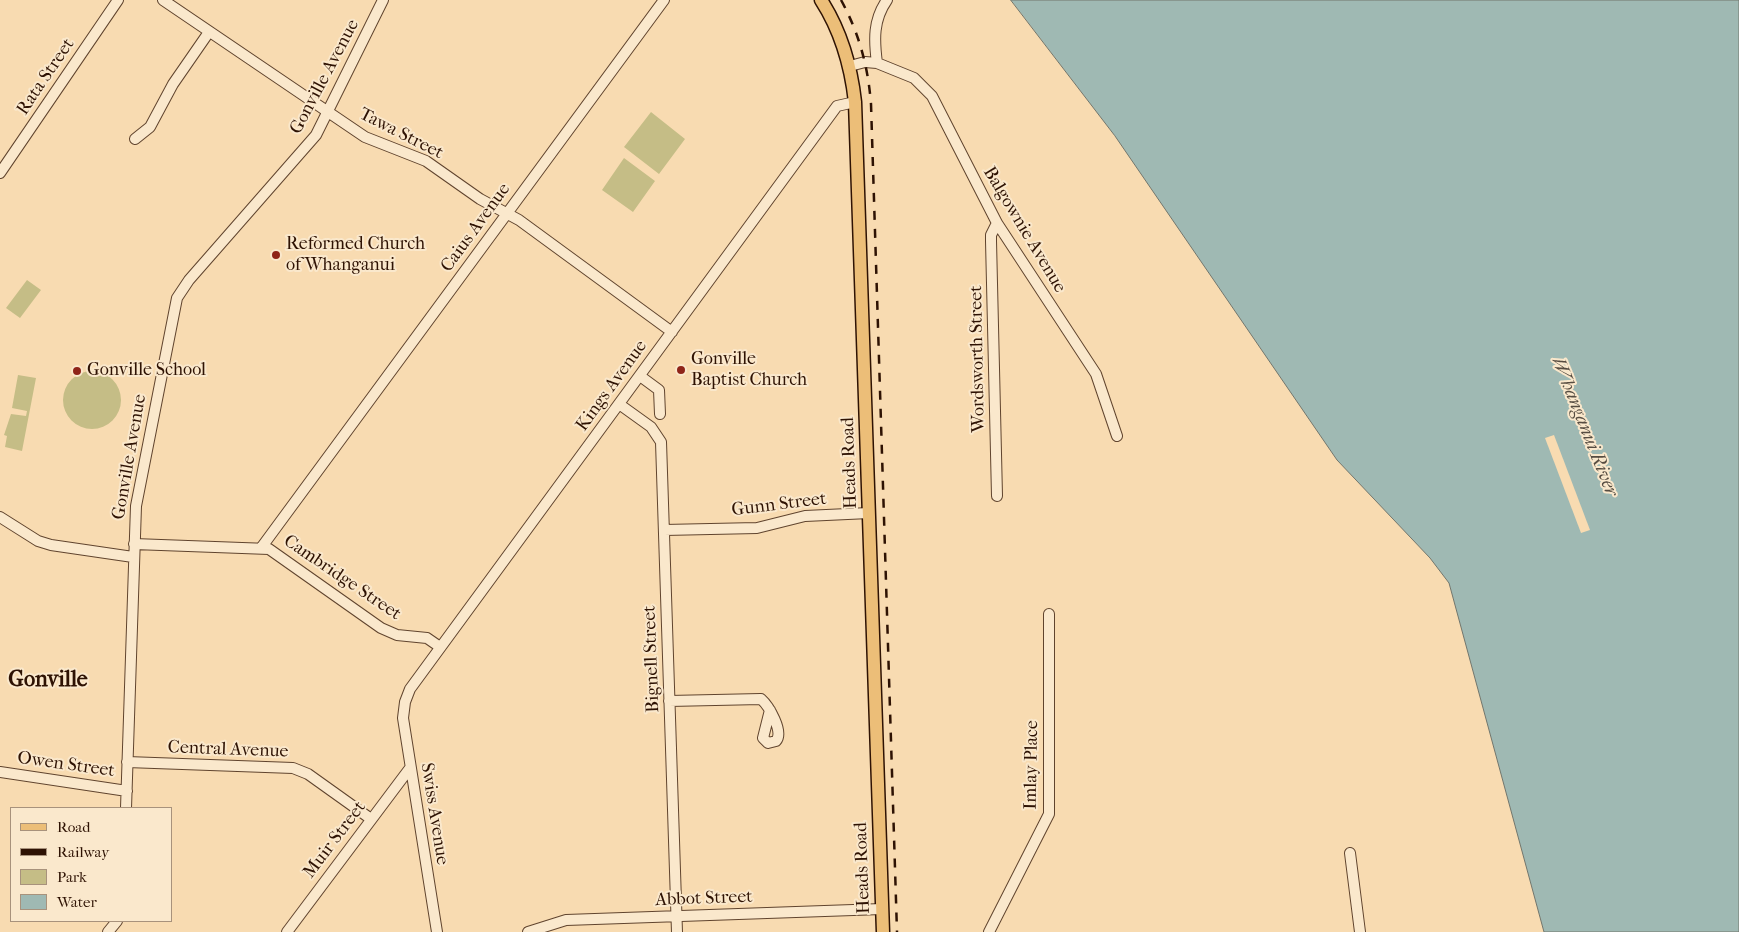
<!DOCTYPE html>
<style>
body{margin:0}
#map{position:relative;width:1739px;height:932px;overflow:hidden;background:#f8dbb1;font-family:"IM FELL French Canon",serif}
canvas{display:block}
.legend{position:absolute;left:10px;top:807px;width:162px;height:115px;box-sizing:border-box;background:#fae8cc;border:1px solid #a8927c;margin:0;padding:6px 9px;list-style:none;font-size:15px;color:#2e1203}
.legend li{display:flex;align-items:center;gap:10px;height:25px}
.legend b{width:25px;border:1px solid #a8927c}
</style>
<div id="map">
<canvas width="1739" height="932"></canvas>
<ul class="legend">
<li><b style="height:6px;background:#ecbe78"></b>Road</li>
<li><b style="height:6px;background:#2e1203"></b>Railway</li>
<li><b style="height:14px;background:#c5bd86"></b>Park</li>
<li><b style="height:14px;background:#9fb9b3"></b>Water</li>
</ul>
</div>
<script>
const context = document.querySelector('canvas').getContext('2d');
context.lineJoin = 'round';
function fill(path, color) { context.fillStyle = color; context.fill(path, 'evenodd'); }
function trace(path, color, width, dash) { context.strokeStyle = color; context.lineWidth = width; context.lineCap = dash ? 'butt' : 'round'; context.setLineDash(dash || []); context.stroke(path); }
function label(font, color, halo, rows, align = 'center') {
  context.font = font + ' "IM FELL French Canon",serif'; context.lineWidth = 4; context.setLineDash([]); context.textBaseline = 'middle'; context.strokeStyle = halo; context.fillStyle = color; for (const [text, x, y, turn = 0] of rows) {
    context.save(); context.translate(x, y); context.rotate((+turn || 0) * Math.PI / 180); context.textAlign = isNaN(turn) ? turn : align; if (halo) context.strokeText(text, 0, 0); context.fillText(text, 0, 0); context.restore();
  }
}
const green = new Path2D(`
 M 651,112 L 685,139 L 659,174 L 624,147 Z
 M 624,158 L 655,181 L 633,212 L 602,190 Z
 M 27,280 L 41,290 L 20,318 L 6,308 Z
 M63 400a29 29 0 1 1 58 0a29 29 0 1 1-58 0Z
 M 18,375 L 36,378 L 22,451 L 5,447 L 7,436 L 4,435 L 11,414 L 26,416 L 27,411 L 12,408 Z`);
const water = new Path2D(`
 M 1011,0 L 1739,0 L 1739,932 L 1544,932 L 1449,583 L 1430,558 L 1337,460 L 1115,136 Z`);
const pier = new Path2D(`
 M 1554,435 L 1590,530 L 1581,533 L 1545,438 Z`);
const minor = new Path2D(`
 M 163,0 L 365,137 L 426,161 L 480,199 L 519,220 L 672,332
 M 877,63 C 874,40 873,20 887,0
 M 850,66 L 865,62 L 877,63 L 914,78 L 932,96 L 997,223 L 1096,374 L 1117,436
 M 135,139 L 150,127 L 173,84 L 209,32
 M 0,173 L 118,0
 M 997,223 L 991,235 L 991,241 L 997,496
 M 640,376 L 659,390 L 660,414
 M 619,404 L 651,427 L 661,442 L 677,932
 M 0,517 L 38,541 L 51,545 L 133,557
 M 664,530 L 757,528 L 805,516 L 869,513
 M 134,544 L 269,549 L 381,628 L 397,635 L 427,638 L 440,647
 M 261,548 L 664,0
 M 669,701 L 761,699 C 769,706 784,732 776,741 L 768,743 L 763,738 L 770,710
 M 127,762 L 293,768 L 308,774 L 371,819
 M 0,772 L 127,791
 M 126,808 L 136,506 L 177,298 L 189,280 L 316,135 L 383,0
 M 1350,853 L 1360,932
 M 108,932 L 117,921
 M 287,932 L 410,768
 M 437,932 L 403,718 L 405,702 L 410,689 L 837,106 L 855,102
 M 528,932 L 566,920 L 882,909
 M 989,932 L 1049,814 L 1049,614`);
const major = new Path2D(`
 M 821,0 C 841,31 851,66 855,102 L 883,932`);
const rail = new Path2D(`
 M 841,0 C 859,33 868,66 871,104 L 897,932`);
const markers = [
 [276,255,5,"#8f2418"],
 [681,370,5,"#8f2418"],
 [77,371,5,"#8f2418"]
];
const streetNames = [
 ["Rata Street",46,77,-56],
 ["Gonville Avenue",325,77,-62],
 ["Tawa Street",401,134,27],
 ["Caius Avenue",476,228,-54],
 ["Balgownie Avenue",1024,230,59],
 ["Wordsworth Street",978,359,-91],
 ["Kings Avenue",612,386,-54],
 ["Gonville Avenue",130,457,-80],
 ["Heads Road",850,463,-92],
 ["Gunn Street",779,505,-7],
 ["Cambridge Street",342,578,34],
 ["Bignell Street",652,659,-92],
 ["Central Avenue",228,750,2],
 ["Owen Street",66,765,8],
 ["Imlay Place",1032,765,-89],
 ["Swiss Avenue",434,814,81],
 ["Muir Street",335,840,-53],
 ["Heads Road",863,868,-92],
 ["Abbot Street",704,899,-2]
];
const poiNames = [
 ["Reformed Church",286,245],
 ["of Whanganui",286,266],
 ["Gonville",691,360],
 ["Baptist Church",691,381],
 ["Gonville School",87,371]
];
const waterNames = [
 ["Whanganui River",1584,427,68]
];
const districtNames = [
 ["Gonville",48,681]
];
fill(green, '#c5bd86');
fill(water, '#9fb9b3');
trace(water, '#72766d', 1);
fill(pier, '#f8dbb1');
trace(minor, '#60442e', 12);
trace(major, '#2e1203', 15);
trace(minor, '#fae8cc', 10);
trace(major, '#ecbe78', 12);
trace(rail, '#2e1203', 2.5, [9, 9]);
for (const [x, y, r, color] of markers) { const dot = new Path2D(); dot.arc(x, y, r, 0, 2 * Math.PI); context.fillStyle = color; context.fill(dot); trace(dot, '#fae8cc', 2); }
label('18px', '#2e1203', '#fae8cc', streetNames);
label('18px', '#2e1203', '#fae8cc', poiNames, 'left');
label('italic 19px', '#564c41', '#fae8cc', waterNames);
label('bold 22px', '#2e1203', '#fae8cc', districtNames);
</script>
